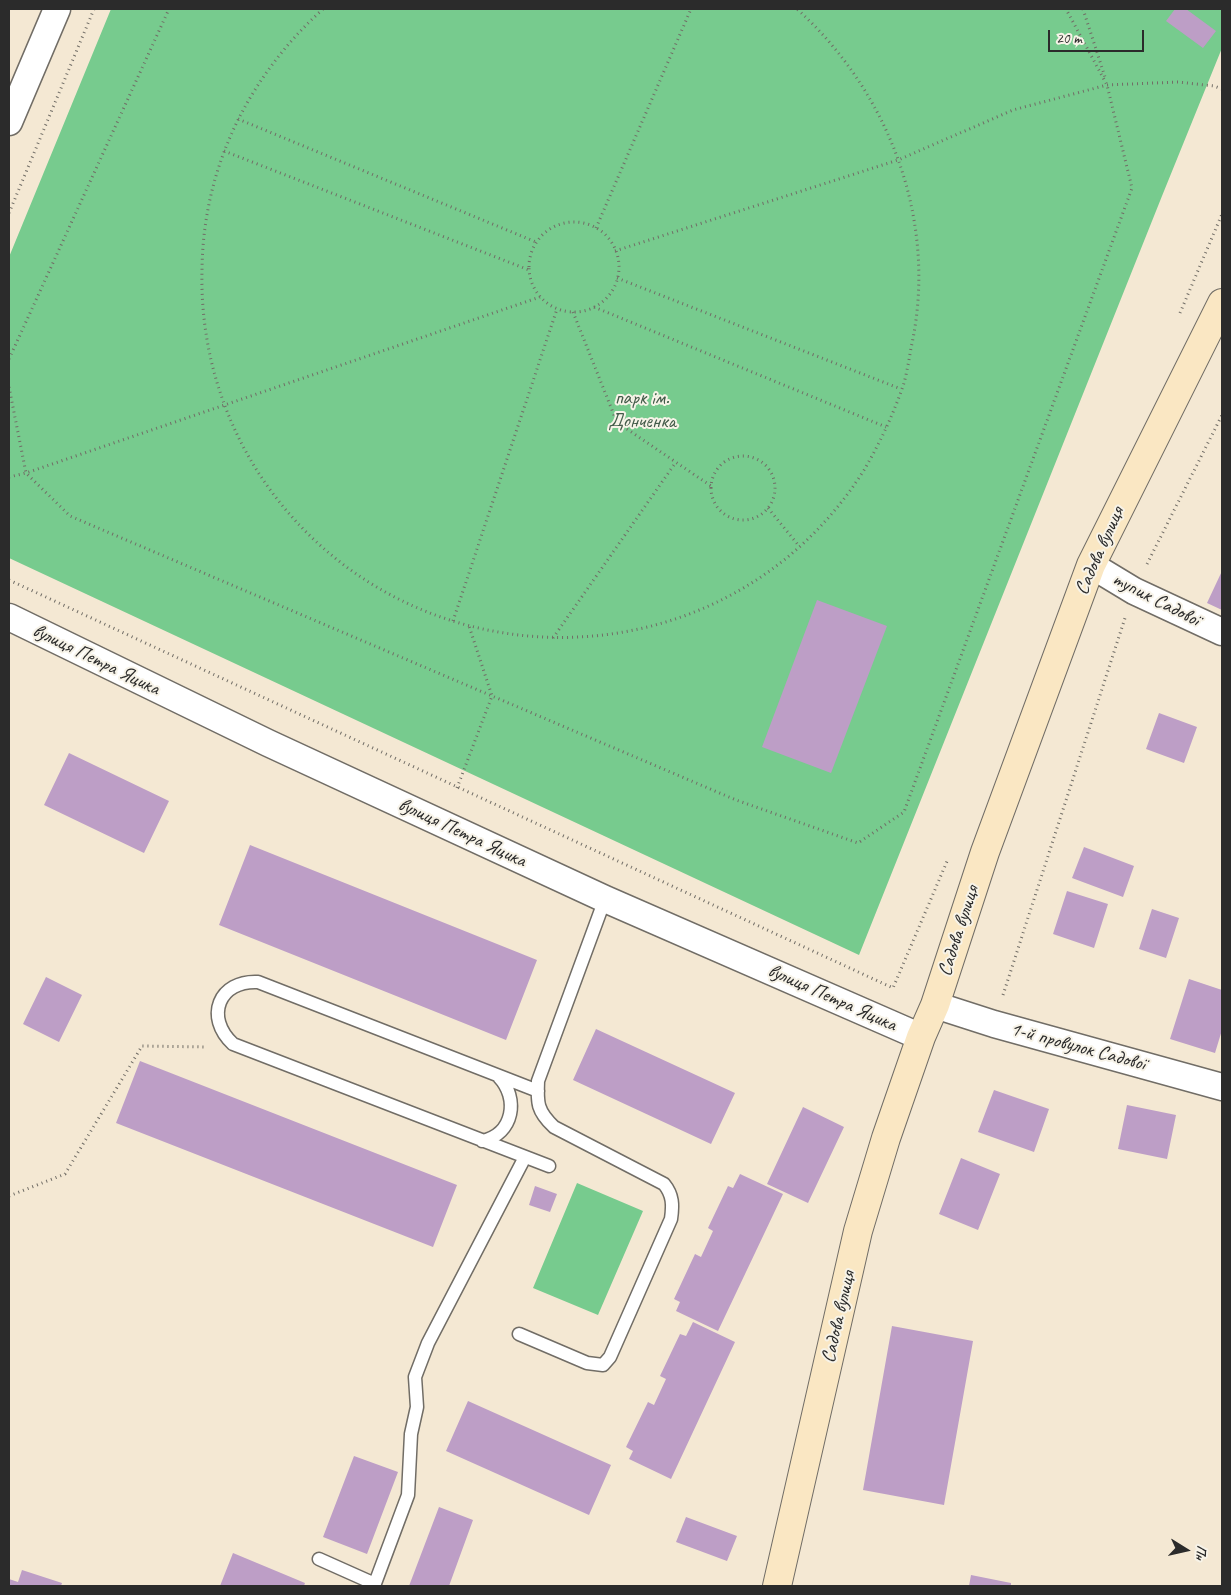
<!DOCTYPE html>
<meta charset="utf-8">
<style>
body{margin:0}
#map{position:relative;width:1231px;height:1595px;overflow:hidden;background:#f4e8d3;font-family:Caveat,sans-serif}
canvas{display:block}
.frame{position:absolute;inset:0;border:10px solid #2b2b2b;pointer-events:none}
.north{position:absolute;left:1161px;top:1525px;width:50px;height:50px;-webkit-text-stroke:4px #f7f3e8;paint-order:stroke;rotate:100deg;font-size:14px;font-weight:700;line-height:20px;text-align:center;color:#2b2b2b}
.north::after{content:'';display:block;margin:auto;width:18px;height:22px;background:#2b2b2b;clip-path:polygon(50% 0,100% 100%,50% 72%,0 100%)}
.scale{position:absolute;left:1048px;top:30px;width:96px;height:22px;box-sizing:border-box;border:2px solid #2b2b2b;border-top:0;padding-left:6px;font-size:15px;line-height:18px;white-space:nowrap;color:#2b2b2b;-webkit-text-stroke:4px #f7f3e8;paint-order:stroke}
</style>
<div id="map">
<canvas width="1231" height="1595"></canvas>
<div class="frame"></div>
<div class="north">Пн</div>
<div class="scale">20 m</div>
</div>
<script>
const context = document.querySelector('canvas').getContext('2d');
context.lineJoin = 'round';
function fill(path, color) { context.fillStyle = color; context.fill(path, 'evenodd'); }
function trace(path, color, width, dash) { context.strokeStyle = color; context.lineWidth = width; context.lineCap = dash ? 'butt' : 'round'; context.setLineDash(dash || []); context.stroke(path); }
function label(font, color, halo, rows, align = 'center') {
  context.font = font + ' Caveat,sans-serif'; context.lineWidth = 4; context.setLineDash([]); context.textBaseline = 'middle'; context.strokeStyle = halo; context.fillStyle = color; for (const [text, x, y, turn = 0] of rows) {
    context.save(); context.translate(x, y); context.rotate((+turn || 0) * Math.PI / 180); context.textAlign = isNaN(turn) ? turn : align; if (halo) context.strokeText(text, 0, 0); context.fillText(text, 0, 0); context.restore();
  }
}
const green = new Path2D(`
 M 111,9 L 1222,9 L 1222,48 L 1162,196 L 859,955 L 9,558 L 9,257 Z
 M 577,1183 L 643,1211 L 598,1315 L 533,1288 Z`);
const building = new Path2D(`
 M 1175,9 L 1186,9 L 1216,31 L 1203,48 L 1166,21 Z
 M 1222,571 L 1222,610 L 1207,603 Z
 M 817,600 L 887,626 L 831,773 L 762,747 Z
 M 1159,713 L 1197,727 L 1184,763 L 1146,749 Z
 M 69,753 L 169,801 L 144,853 L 44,805 Z
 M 250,845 L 537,960 L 506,1040 L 219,925 Z
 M 1084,847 L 1134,866 L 1123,897 L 1072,878 Z
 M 1067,891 L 1108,904 L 1094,948 L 1053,934 Z
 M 1152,909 L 1179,918 L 1166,958 L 1139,949 Z
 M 46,977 L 82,995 L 59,1042 L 23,1024 Z
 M 1189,979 L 1222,990 L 1222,1030 L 1215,1053 L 1170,1039 Z
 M 596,1029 L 735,1093 L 711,1144 L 573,1080 Z
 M 140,1061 L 457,1185 L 433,1247 L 116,1123 Z
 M 994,1090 L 1049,1109 L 1034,1152 L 978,1132 Z
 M 1127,1105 L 1176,1115 L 1167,1159 L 1118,1149 Z
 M 803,1107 L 844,1127 L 808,1203 L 767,1184 Z
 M 961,1158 L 1000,1174 L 978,1230 L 939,1214 Z
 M 740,1174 L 783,1194 L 718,1331 L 676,1311 L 680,1302 L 674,1299 L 695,1254 L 701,1257 L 713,1231 L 708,1228 L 728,1186 L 733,1188 Z
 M 535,1186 L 557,1194 L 550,1212 L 529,1205 Z
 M 693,1322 L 735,1342 L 671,1479 L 629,1459 L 633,1451 L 626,1447 L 648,1402 L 654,1405 L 666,1379 L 660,1376 L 680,1334 L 686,1336 Z
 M 892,1326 L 973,1341 L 944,1505 L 863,1490 Z
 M 468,1401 L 611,1465 L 589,1515 L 446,1451 Z
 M 354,1456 L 398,1472 L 367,1554 L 323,1537 Z
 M 439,1507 L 473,1520 L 449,1586 L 409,1586 Z
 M 686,1517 L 737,1536 L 727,1561 L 676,1542 Z
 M 233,1553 L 305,1583 L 304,1586 L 220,1586 Z
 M 22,1570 L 62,1583 L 61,1586 L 9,1586 L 9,1579 L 18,1582 Z
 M 971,1575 L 1011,1583 L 1011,1586 L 969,1586 Z`);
const path = new Path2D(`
 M 323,9 C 248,77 203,168 202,270 C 200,349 224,427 271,491 C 421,694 729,685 864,470 C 880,443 894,413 904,383 C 907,372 909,360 911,348 C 939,223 890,93 797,9
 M 1083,9 L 1105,77
 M 238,119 L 536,242
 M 224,151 L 529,270
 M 9,213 L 94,9
 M529 267a45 45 0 1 1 90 0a45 45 0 1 1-90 0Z
 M 596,228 L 691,9
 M 615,251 L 898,160 L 1013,110 L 1107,85 L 1178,82 L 1214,86 L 1222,89
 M 617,278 L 901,389
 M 594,307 L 886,427
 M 573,312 L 614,415 L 624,427 L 711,486
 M 1180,313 L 1222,214
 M 9,359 L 169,9
 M 9,387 L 26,473 L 70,516 L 736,800 L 858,843 L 904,812 L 1132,188 L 1107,85 L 1066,9
 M711 488a32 32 0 1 1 64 0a32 32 0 1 1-64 0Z
 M 9,477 L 26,473 L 540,297
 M 768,508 L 799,546
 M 1147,564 L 1222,415
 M 9,580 L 893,988 L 948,859
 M 453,621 L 557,309
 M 553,638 L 676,462
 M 457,788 L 492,696 L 469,626
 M 1003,995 L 1125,618
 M 9,1196 L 65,1174 L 142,1046 L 207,1047`);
const service = new Path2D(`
 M 538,1091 L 258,982 C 219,980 204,1017 233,1044 L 549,1166
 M 482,1141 C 514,1134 519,1098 499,1077
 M 519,1334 L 587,1363 L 603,1365 L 610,1357 L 671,1219 C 673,1205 673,1195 664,1184 L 554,1127 C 537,1111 537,1103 538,1081 L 605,899
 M 319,1559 L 375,1584
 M 374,1586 L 408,1495 L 411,1434 L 417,1407 L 415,1377 L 428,1343 L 525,1157`);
const minor = new Path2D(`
 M 9,122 L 57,9
 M 1091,565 L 1134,591 L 1222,632
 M 9,617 L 268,743 L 605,899 L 921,1037
 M 935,1005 L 994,1024 L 1222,1087`);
const secondary = new Path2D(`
 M 777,1586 L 858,1231 L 886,1138 L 921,1037 L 935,1005 L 985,852 L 1091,565 L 1222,303`);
const parkNames = [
 ["парк ім.",642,399],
 ["Донченка",642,422]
];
const streetNames = [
 ["Садова вулиця",1100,551,-66],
 ["тупик Садової",1156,600,27],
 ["вулиця Петра Яцика",96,660,26],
 ["вулиця Петра Яцика",462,833,25],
 ["Садова вулиця",959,931,-72],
 ["вулиця Петра Яцика",832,998,24],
 ["1-й провулок Садової",1078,1047,15],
 ["Садова вулиця",839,1317,-77]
];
fill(green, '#77cb8e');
fill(building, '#bd9ec6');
trace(service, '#716d66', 15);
trace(minor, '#716d66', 29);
trace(secondary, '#716d66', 30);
trace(path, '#716d66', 3, [1, 4]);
trace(service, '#fff', 12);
trace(minor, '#fff', 26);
trace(secondary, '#fae7c3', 28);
label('20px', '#425b49', '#f7f3e8', parkNames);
label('20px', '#2b2b2b', '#f7f3e8', streetNames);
</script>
